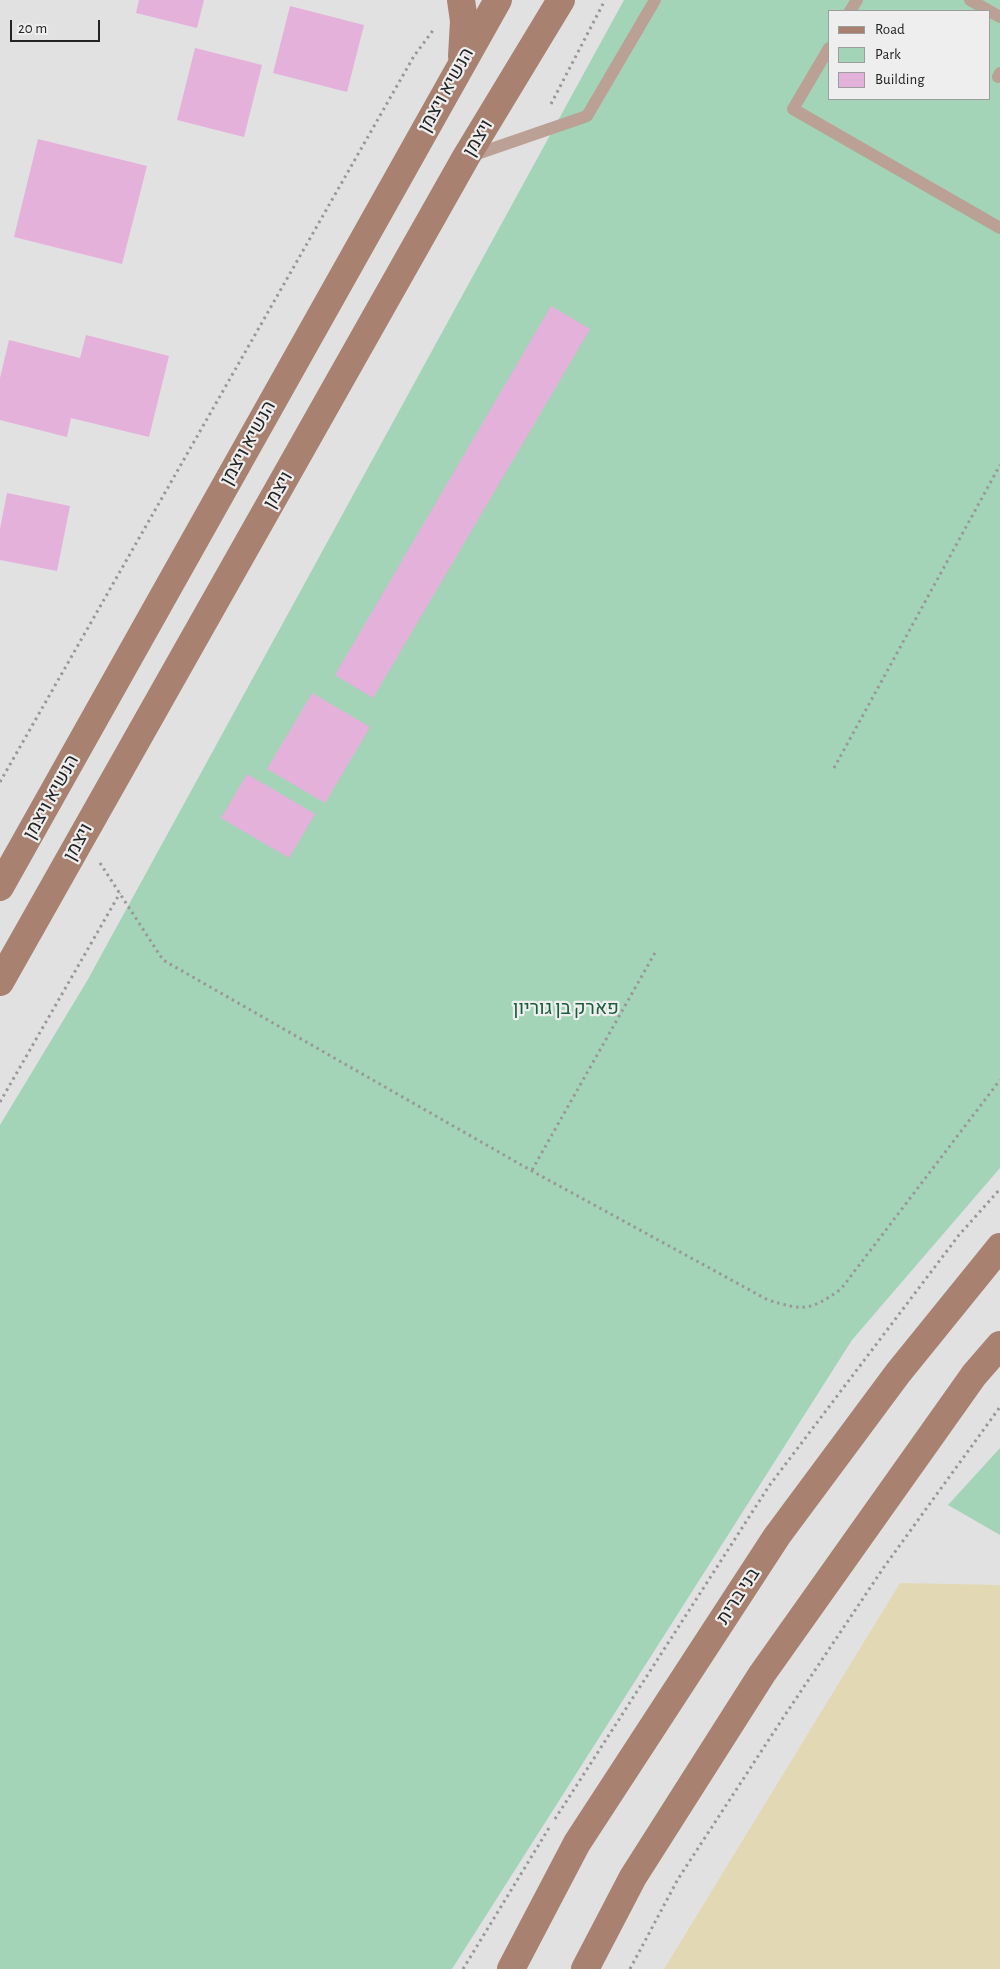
<!DOCTYPE html>
<meta charset="utf-8">
<style>
body{margin:0}
#map{position:relative;width:1000px;height:1969px;overflow:hidden;background:#e1e1e2;font-family:"Alegreya Sans",sans-serif}
canvas{display:block}
.legend{position:absolute;left:828px;top:10px;width:162px;height:90px;box-sizing:border-box;background:#eeeeef;border:1px solid #9d9d9d;margin:0;padding:6px 9px;list-style:none;font-size:15px;color:#232323}
.legend li{display:flex;align-items:center;gap:10px;height:25px}
.legend b{width:25px;border:1px solid #9d9d9d}
.scale{position:absolute;left:10px;top:20px;width:90px;height:22px;box-sizing:border-box;border:2px solid #232323;border-top:0;padding-left:6px;font-size:15px;line-height:18px;white-space:nowrap;color:#232323;-webkit-text-stroke:4px #eeeeef;paint-order:stroke}
</style>
<div id="map">
<canvas width="1000" height="1969"></canvas>
<ul class="legend">
<li><b style="height:6px;background:#a88170"></b>Road</li>
<li><b style="height:14px;background:#a4d4b7"></b>Park</li>
<li><b style="height:14px;background:#e4b1db"></b>Building</li>
</ul>
<div class="scale">20 m</div>
</div>
<script>
const context = document.querySelector('canvas').getContext('2d');
context.lineJoin = 'round';
function fill(path, color) { context.fillStyle = color; context.fill(path, 'evenodd'); }
function trace(path, color, width, dash) { context.strokeStyle = color; context.lineWidth = width; context.lineCap = dash ? 'butt' : 'round'; context.setLineDash(dash || []); context.stroke(path); }
function label(font, color, halo, rows, align = 'center') {
  context.font = font + ' "Alegreya Sans",Heebo,sans-serif'; context.lineWidth = 4.5; context.setLineDash([]); context.textBaseline = 'middle'; context.strokeStyle = halo; context.fillStyle = color; for (const [text, x, y, turn = 0] of rows) {
    context.save(); context.translate(x, y); context.rotate((+turn || 0) * Math.PI / 180); context.textAlign = isNaN(turn) ? turn : align; if (halo) context.strokeText(text, 0, 0); context.fillText(text, 0, 0); context.restore();
  }
}
const green = new Path2D(`
 M 624,0 L 1000,0 L 1000,1168 L 852,1340 L 452,1969 L 0,1969 L 0,1125 L 87,981 ZM 829,11 L 989,11 L 989,99 L 829,99 Z
 M 1000,1448 L 1000,1535 L 948,1505 Z`);
const sand = new Path2D(`
 M 900,1583 L 1000,1585 L 1000,1969 L 664,1969 Z`);
const building = new Path2D(`
 M 139,0 L 204,0 L 197,28 L 136,13 Z
 M 290,6 L 364,25 L 347,92 L 273,73 Z
 M 195,48 L 262,65 L 244,137 L 177,120 Z
 M 38,139 L 147,166 L 122,264 L 14,237 Z
 M 551,306 L 590,329 L 373,698 L 335,675 Z
 M 86,335 L 169,356 L 149,437 L 71,418 L 67,437 L 0,420 L 0,378 L 9,340 L 80,358 Z
 M 7,493 L 70,506 L 57,571 L 0,560 L 0,529 Z
 M 312,693 L 370,727 L 325,803 L 267,769 Z
 M 247,774 L 315,814 L 289,858 L 221,818 Z`);
const path = new Path2D(`
 M 551,104 L 605,0
 M 834,768 L 1000,465
 M 0,782 L 414,56 L 434,29
 M 100,863 L 163,960 L 532,1171 L 768,1300 C 804,1311 810,1311 841,1289 L 1000,1080
 M 0,1102 L 120,893
 M 532,1170 L 656,951
 M 555,1819 L 769,1486 L 959,1235 L 1000,1189
 M 463,1969 L 549,1828
 M 630,1969 L 678,1879 L 783,1718 L 884,1567 L 1000,1407`);
const lane = new Path2D(`
 M 970,0 L 1000,17
 M 850,11 L 857,0
 M 829,48 L 793,109 L 1000,228
 M 998,77 L 1000,73
 M 471,156 L 587,116 L 655,0`);
const secondary = new Path2D(`
 M 461,0 L 464,21 L 462,56
 M 0,887 L 498,0
 M 0,982 L 466,157 L 561,0
 M 511,1969 L 577,1843 L 777,1536 L 898,1373 L 1000,1247
 M 585,1969 L 633,1877 L 762,1674 L 974,1375 L 1000,1345`);
const streetNames = [
 ["הנשיא ויצמן",446,90,-61],
 ["ויצמן",478,138,-59],
 ["הנשיא ויצמן",248,443,-61],
 ["ויצמן",278,490,-60],
 ["הנשיא ויצמן",51,797,-61],
 ["ויצמן",78,842,-61],
 ["בני ברית",738,1596,-57]
];
const parkNames = [
 ["פארק בן גוריון",566,1008]
];
fill(green, '#a4d4b7');
fill(sand, '#e2d8b3');
fill(building, '#e4b1db');
trace(path, '#989899', 3, [2.5, 4]);
trace(lane, '#bba195', 12);
trace(secondary, '#a88170', 28);
label('19px', '#232323', '#eeeeef', streetNames);
label('19px', '#195e3c', '#eeeeef', parkNames);
</script>
